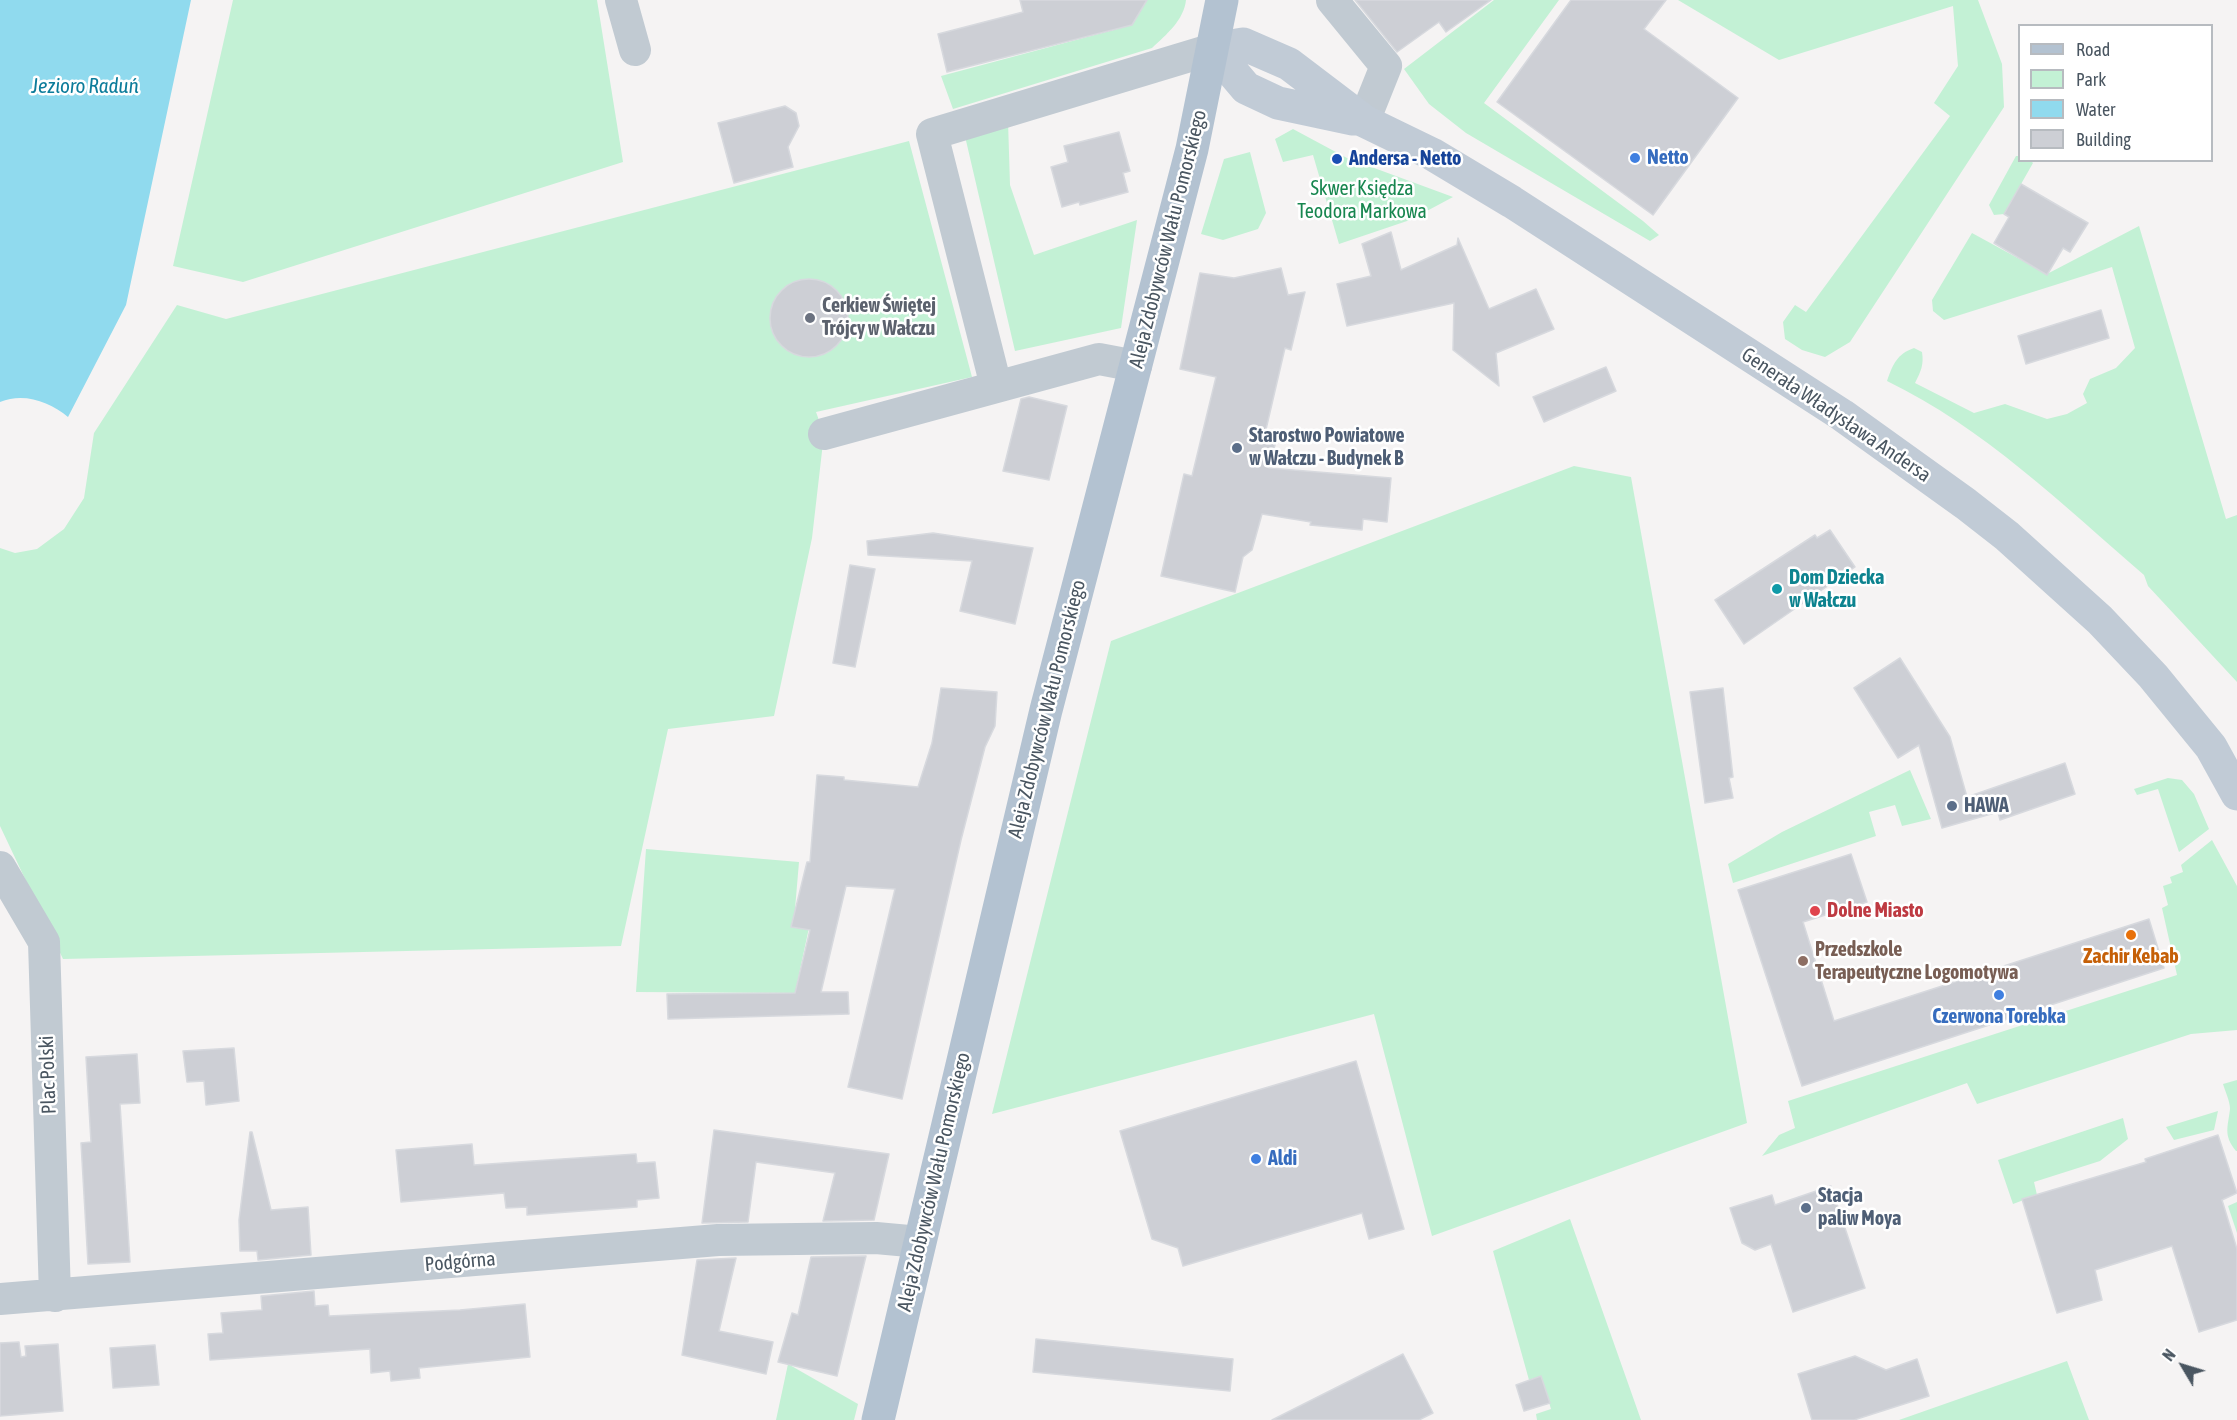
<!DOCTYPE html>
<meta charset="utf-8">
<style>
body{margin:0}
#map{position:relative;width:2237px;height:1420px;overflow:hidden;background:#f5f3f3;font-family:"Asap Condensed",sans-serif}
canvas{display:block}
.legend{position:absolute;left:2018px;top:24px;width:195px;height:138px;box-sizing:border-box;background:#fff;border:2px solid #b7bbc0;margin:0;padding:8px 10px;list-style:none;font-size:18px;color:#4a5661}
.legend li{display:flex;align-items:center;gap:12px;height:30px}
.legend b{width:30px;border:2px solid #b7bbc0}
.north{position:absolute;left:2153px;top:1336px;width:60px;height:60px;-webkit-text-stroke:4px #fff;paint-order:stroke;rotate:308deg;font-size:16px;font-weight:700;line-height:24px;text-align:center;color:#4a5661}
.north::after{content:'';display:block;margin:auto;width:21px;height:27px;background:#4a5661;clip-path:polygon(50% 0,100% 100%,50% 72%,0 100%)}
</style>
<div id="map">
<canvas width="2237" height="1420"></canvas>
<ul class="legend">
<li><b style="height:8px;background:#b3c2d1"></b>Road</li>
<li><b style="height:16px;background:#c3f1d5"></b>Park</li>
<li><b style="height:16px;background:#90daee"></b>Water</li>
<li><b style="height:16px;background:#cdcfd5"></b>Building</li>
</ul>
<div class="north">N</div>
</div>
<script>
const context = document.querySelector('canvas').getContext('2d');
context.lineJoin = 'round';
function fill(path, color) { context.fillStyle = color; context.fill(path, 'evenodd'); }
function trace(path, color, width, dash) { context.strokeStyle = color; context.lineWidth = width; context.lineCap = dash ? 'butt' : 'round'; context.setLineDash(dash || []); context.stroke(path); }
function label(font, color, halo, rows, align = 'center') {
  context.font = font + ' "Asap Condensed",sans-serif'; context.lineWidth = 5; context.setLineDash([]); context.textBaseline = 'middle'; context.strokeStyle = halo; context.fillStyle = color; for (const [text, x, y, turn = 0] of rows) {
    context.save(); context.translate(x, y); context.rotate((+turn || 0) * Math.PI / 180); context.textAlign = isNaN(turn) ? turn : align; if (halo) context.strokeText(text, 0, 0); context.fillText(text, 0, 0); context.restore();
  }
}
const green = new Path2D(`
 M 233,0 L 597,0 L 623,162 L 243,282 L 173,266 Z
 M 1147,0 L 1186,0 C 1184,20 1166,35 1152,48 L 953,109 L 941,76 L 1132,25 Z
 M 1494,0 L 1559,0 L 1484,103 L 1643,221 L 1659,235 L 1650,241 L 1466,133 L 1429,104 L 1404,69 Z
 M 1678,0 L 1978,0 L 2002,64 L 2004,107 L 1850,342 L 1825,357 L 1802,350 L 1785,339 L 1783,322 L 1795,305 L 1806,312 L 1950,116 L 1934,103 L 1958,66 L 1953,6 L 1779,60 Z
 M 1008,121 L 1010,185 L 1034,255 L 1137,220 L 1121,328 L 1015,351 L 964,132 Z
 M 1293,129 L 1347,158 L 1453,197 L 1410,220 L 1339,244 L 1313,155 L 1283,162 L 1275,139 Z
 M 909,141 L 972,377 L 816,412 L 824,434 L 812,538 L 774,716 L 668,729 L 621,946 L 63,959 L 0,826 L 0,548 L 15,553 L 37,549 L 64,529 L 84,498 L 94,433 L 177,305 L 226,319 Z
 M 1250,152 L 1266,213 L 1258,229 L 1223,240 L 1201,234 L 1224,159 Z
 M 2016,156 L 2019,156 L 2020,160 L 2031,161 L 2033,163 L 2004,214 L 1994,215 L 1989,205 Z
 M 2139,226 L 2226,519 L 2237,515 L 2237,682 L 2148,586 L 2144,575 C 2063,505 1984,428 1887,381 C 1893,364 1897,354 1914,348 L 1922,352 C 1924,365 1921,371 1915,383 L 1974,413 L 2005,404 L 2047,419 L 2067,414 L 2087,403 L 2083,394 L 2090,379 L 2116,368 L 2135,348 L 2112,267 L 1944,320 L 1933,311 L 1932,300 L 1972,233 L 2047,274 Z
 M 1574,466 L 1631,477 L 1747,1123 L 1432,1236 L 1374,1014 L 992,1114 L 1111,641 Z
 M 1910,770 L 1931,819 L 1902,826 L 1895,805 L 1869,812 L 1876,836 L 1733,883 L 1728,864 L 1782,832 Z
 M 2168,778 L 2182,780 L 2194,794 L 2209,829 L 2179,852 L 2158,789 L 2137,795 L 2134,789 Z
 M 2212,840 L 2237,886 L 2237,1030 L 2191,1034 L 1977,1104 L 1967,1083 L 1762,1156 L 1779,1135 L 1795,1128 L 1788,1101 L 2177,975 L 2162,908 L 2168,905 L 2163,886 L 2172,883 L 2170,877 L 2183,872 L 2181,865 Z
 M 646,849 L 799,862 L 795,909 L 813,909 L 795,993 L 636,992 Z
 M 2237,1080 L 2237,1151 L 2236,1151 C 2223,1135 2228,1127 2230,1109 C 2230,1101 2225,1091 2223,1084 Z
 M 2218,1111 L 2214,1130 L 2174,1140 L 2166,1127 Z
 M 2123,1118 L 2128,1139 L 2100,1161 L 2034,1182 L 2037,1195 L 2013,1204 L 1998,1160 Z
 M 2237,1202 L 2237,1233 L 2228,1206 Z
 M 1570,1219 L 1641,1420 L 1537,1420 L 1536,1414 L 1551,1409 L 1541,1376 L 1529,1380 L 1493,1251 Z
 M 2067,1361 L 2089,1420 L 1899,1420 Z
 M 788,1364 L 858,1404 L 854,1420 L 776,1420 Z`);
const water = new Path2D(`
 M 0,0 L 191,0 L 126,305 L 68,417 C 50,402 24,392 0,402 Z`);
const building = new Path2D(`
 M 1020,0 L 1147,0 L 1132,25 L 947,72 L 938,34 L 1023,12 Z
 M 1355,0 L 1491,0 L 1446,32 L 1439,22 L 1397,52 Z
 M 1571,0 L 1666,0 L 1644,29 L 1738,98 L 1653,215 L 1497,102 Z
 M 785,106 L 796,113 L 799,126 L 788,147 L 793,167 L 734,183 L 718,123 Z
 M 1119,132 L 1130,171 L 1123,173 L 1128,192 L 1080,205 L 1079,202 L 1062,207 L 1051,167 L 1068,162 L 1064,146 Z
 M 2021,184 L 2088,223 L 2070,252 L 2063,248 L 2047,275 L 1994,243 L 2009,217 L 2004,214 Z
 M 1391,232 L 1401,270 L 1457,245 L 1458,238 L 1489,309 L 1536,289 L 1554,329 L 1496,353 L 1499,386 L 1453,350 L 1454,303 L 1347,326 L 1337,284 L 1371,276 L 1362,244 Z
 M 1281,268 L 1288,295 L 1305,292 L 1291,350 L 1285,348 L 1264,438 L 1276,441 L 1269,468 L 1391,478 L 1387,522 L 1363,519 L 1362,530 L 1310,525 L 1311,522 L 1262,514 L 1252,550 L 1243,557 L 1235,592 L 1161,576 L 1184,474 L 1192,476 L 1216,377 L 1180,369 L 1200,273 L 1234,278 Z
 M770 318a39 39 0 1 1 78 0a39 39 0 1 1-78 0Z
 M 2101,310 L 2109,338 L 2026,364 L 2018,336 Z
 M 1606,367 L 1616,391 L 1544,422 L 1533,397 Z
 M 1029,397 L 1067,406 L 1049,480 L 1003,471 L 1021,399 Z
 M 1830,530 L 1855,567 L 1744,644 L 1715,600 L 1815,535 L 1817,538 Z
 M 933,533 L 1033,548 L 1015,624 L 960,611 L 972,561 L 868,555 L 867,541 Z
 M 850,565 L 875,569 L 855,667 L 833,663 Z
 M 1900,658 L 1950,737 L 1967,797 L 2065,763 L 2075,794 L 2000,820 L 1998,812 L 1942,828 L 1919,745 L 1898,758 L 1854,688 Z
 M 941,688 L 997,692 L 995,726 L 985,747 L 961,840 L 902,1099 L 848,1087 L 895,889 L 846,886 L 821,992 L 848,992 L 849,1014 L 668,1019 L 667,994 L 795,993 L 810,930 L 791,927 L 807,862 L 810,862 L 817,775 L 844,777 L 844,780 L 918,787 L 932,743 Z
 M 1723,688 L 1733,777 L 1729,778 L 1733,798 L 1705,803 L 1690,692 Z
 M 1851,854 L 1867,902 L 1803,922 L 1834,1021 L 2149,919 L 2164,968 L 1802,1086 L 1738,890 Z
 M 234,1048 L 239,1101 L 206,1105 L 204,1081 L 187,1082 L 183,1051 Z
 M 137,1054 L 140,1103 L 120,1104 L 130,1262 L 88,1264 L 81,1143 L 91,1142 L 86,1057 Z
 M 1356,1061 L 1404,1229 L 1369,1239 L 1362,1213 L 1183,1266 L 1178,1248 L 1152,1239 L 1120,1131 Z
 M 714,1130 L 889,1154 L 874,1220 L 823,1221 L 835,1173 L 756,1162 L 748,1222 L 702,1223 Z
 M 250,1132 L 252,1132 L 271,1210 L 308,1207 L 311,1255 L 258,1260 L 257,1251 L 240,1251 L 239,1220 Z
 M 2218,1135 L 2237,1193 L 2222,1200 L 2237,1249 L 2237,1320 L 2199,1332 L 2172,1246 L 2095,1270 L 2102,1300 L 2057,1313 L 2022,1199 L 2146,1162 L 2145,1159 Z
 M 472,1144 L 474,1165 L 636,1154 L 637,1163 L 655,1162 L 659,1198 L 637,1200 L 637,1207 L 527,1215 L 527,1207 L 506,1208 L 504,1193 L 401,1202 L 396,1150 Z
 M 1831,1186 L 1865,1288 L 1793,1312 L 1771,1244 L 1755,1250 L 1742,1243 L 1730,1208 L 1772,1195 L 1775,1205 Z
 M 866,1256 L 837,1376 L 778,1362 L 792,1313 L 798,1315 L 811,1257 Z
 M 736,1258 L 719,1331 L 773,1342 L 766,1374 L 682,1355 L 697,1260 Z
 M 314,1291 L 315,1306 L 328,1305 L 329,1316 L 460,1310 L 525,1304 L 530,1357 L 419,1368 L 420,1378 L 391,1381 L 390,1371 L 371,1373 L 370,1349 L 210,1360 L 208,1334 L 223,1333 L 221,1313 L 262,1310 L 261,1296 Z
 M 1036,1339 L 1233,1359 L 1230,1391 L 1033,1372 Z
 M 19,1342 L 21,1357 L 26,1356 L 25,1346 L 58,1344 L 63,1411 L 0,1416 L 0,1343 Z
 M 155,1345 L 159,1385 L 113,1388 L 110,1348 Z
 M 1403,1354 L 1433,1413 L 1419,1420 L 1272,1420 Z
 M 1855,1356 L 1886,1370 L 1917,1359 L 1929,1396 L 1854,1420 L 1812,1420 L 1798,1374 Z
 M 1541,1376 L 1550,1403 L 1524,1411 L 1516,1385 Z`);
const street = new Path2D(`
 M 621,0 L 635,50
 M 1332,0 L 1386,66 L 1364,121
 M 996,386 L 932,134 L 1213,49
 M 824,434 L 1099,359 L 1136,366
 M 0,867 L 44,942 L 55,1296
 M 0,1299 L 718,1240 L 876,1238 L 920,1242`);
const secondary = new Path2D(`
 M 1213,49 L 1243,44 L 1289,64 L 1364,121 L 1432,154 L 1512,202 L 1842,415 L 1966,504 L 2007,536 L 2100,620 L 2153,676 L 2211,747 L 2237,794
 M 1213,49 L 1246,88 L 1278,103 L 1353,119`);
const primary = new Path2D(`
 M 878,1420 L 1046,710 L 1192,149 L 1222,0`);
const markers = [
 [1635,158,6,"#3f7fe0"],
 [1337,159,6,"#1a4fb4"],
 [810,318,6,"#6b7280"],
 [1237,448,6,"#5c6f8a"],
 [1777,589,6,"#0f9aa8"],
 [1952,806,6,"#5c6f8a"],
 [1815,911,6,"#e0444e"],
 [2131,935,6,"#e8710a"],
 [1803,961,6,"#8d6e63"],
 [1999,995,6,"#3f7fe0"],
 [1256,1159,6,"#3f7fe0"],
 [1806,1208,6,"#5c6f8a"]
];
const shopNames = [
 ["Netto",1647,158],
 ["Czerwona Torebka",1999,1017,"center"],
 ["Aldi",1268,1159]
];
const transitNames = [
 ["Andersa - Netto",1349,159]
];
const parkNames = [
 ["Skwer Księdza",1362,189],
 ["Teodora Markowa",1362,212]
];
const streetNames = [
 ["Aleja Zdobywców Wału Pomorskiego",1168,239,-76],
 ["Generała Władysława Andersa",1836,415,34],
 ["Aleja Zdobywców Wału Pomorskiego",1047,709,-76],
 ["Plac Polski",48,1075,-92],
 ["Aleja Zdobywców Wału Pomorskiego",934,1182,-77],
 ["Podgórna",460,1262,-5]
];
const worshipNames = [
 ["Cerkiew Świętej",822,306],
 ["Trójcy w Wałczu",822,329]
];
const serviceNames = [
 ["Starostwo Powiatowe",1249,436],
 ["w Wałczu - Budynek B",1249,459],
 ["HAWA",1964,806],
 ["Stacja",1818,1196],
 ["paliw Moya",1818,1219]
];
const cultureNames = [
 ["Dom Dziecka",1789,578],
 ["w Wałczu",1789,601]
];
const healthNames = [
 ["Dolne Miasto",1827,911]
];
const educationNames = [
 ["Przedszkole",1815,950],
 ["Terapeutyczne Logomotywa",1815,973]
];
const foodNames = [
 ["Zachir Kebab",2131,957]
];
const waterNames = [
 ["Jezioro Raduń",85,86]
];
fill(green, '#c3f1d5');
fill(water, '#90daee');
fill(building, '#cdcfd5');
trace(building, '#d7d9de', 1.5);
trace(street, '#c1cad2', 32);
trace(secondary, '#c1cbd6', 33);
trace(primary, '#b3c2d1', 33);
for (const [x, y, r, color] of markers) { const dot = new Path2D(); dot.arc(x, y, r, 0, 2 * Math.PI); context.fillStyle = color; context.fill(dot); trace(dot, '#fff', 2); }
label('bold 20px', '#366cbe', '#fff', shopNames, 'left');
label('bold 20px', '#164399', '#fff', transitNames, 'left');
label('20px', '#17864f', '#fff', parkNames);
label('20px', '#4a5661', '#fff', streetNames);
label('bold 20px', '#5b616d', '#fff', worshipNames, 'left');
label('bold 20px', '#4e5e75', '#fff', serviceNames, 'left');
label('bold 20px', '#0d838f', '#fff', cultureNames, 'left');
label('bold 20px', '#be3a42', '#fff', healthNames, 'left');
label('bold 20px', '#785e54', '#fff', educationNames, 'left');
label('bold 20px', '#c56008', '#fff', foodNames);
label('italic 21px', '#0c7c9b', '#fff', waterNames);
</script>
